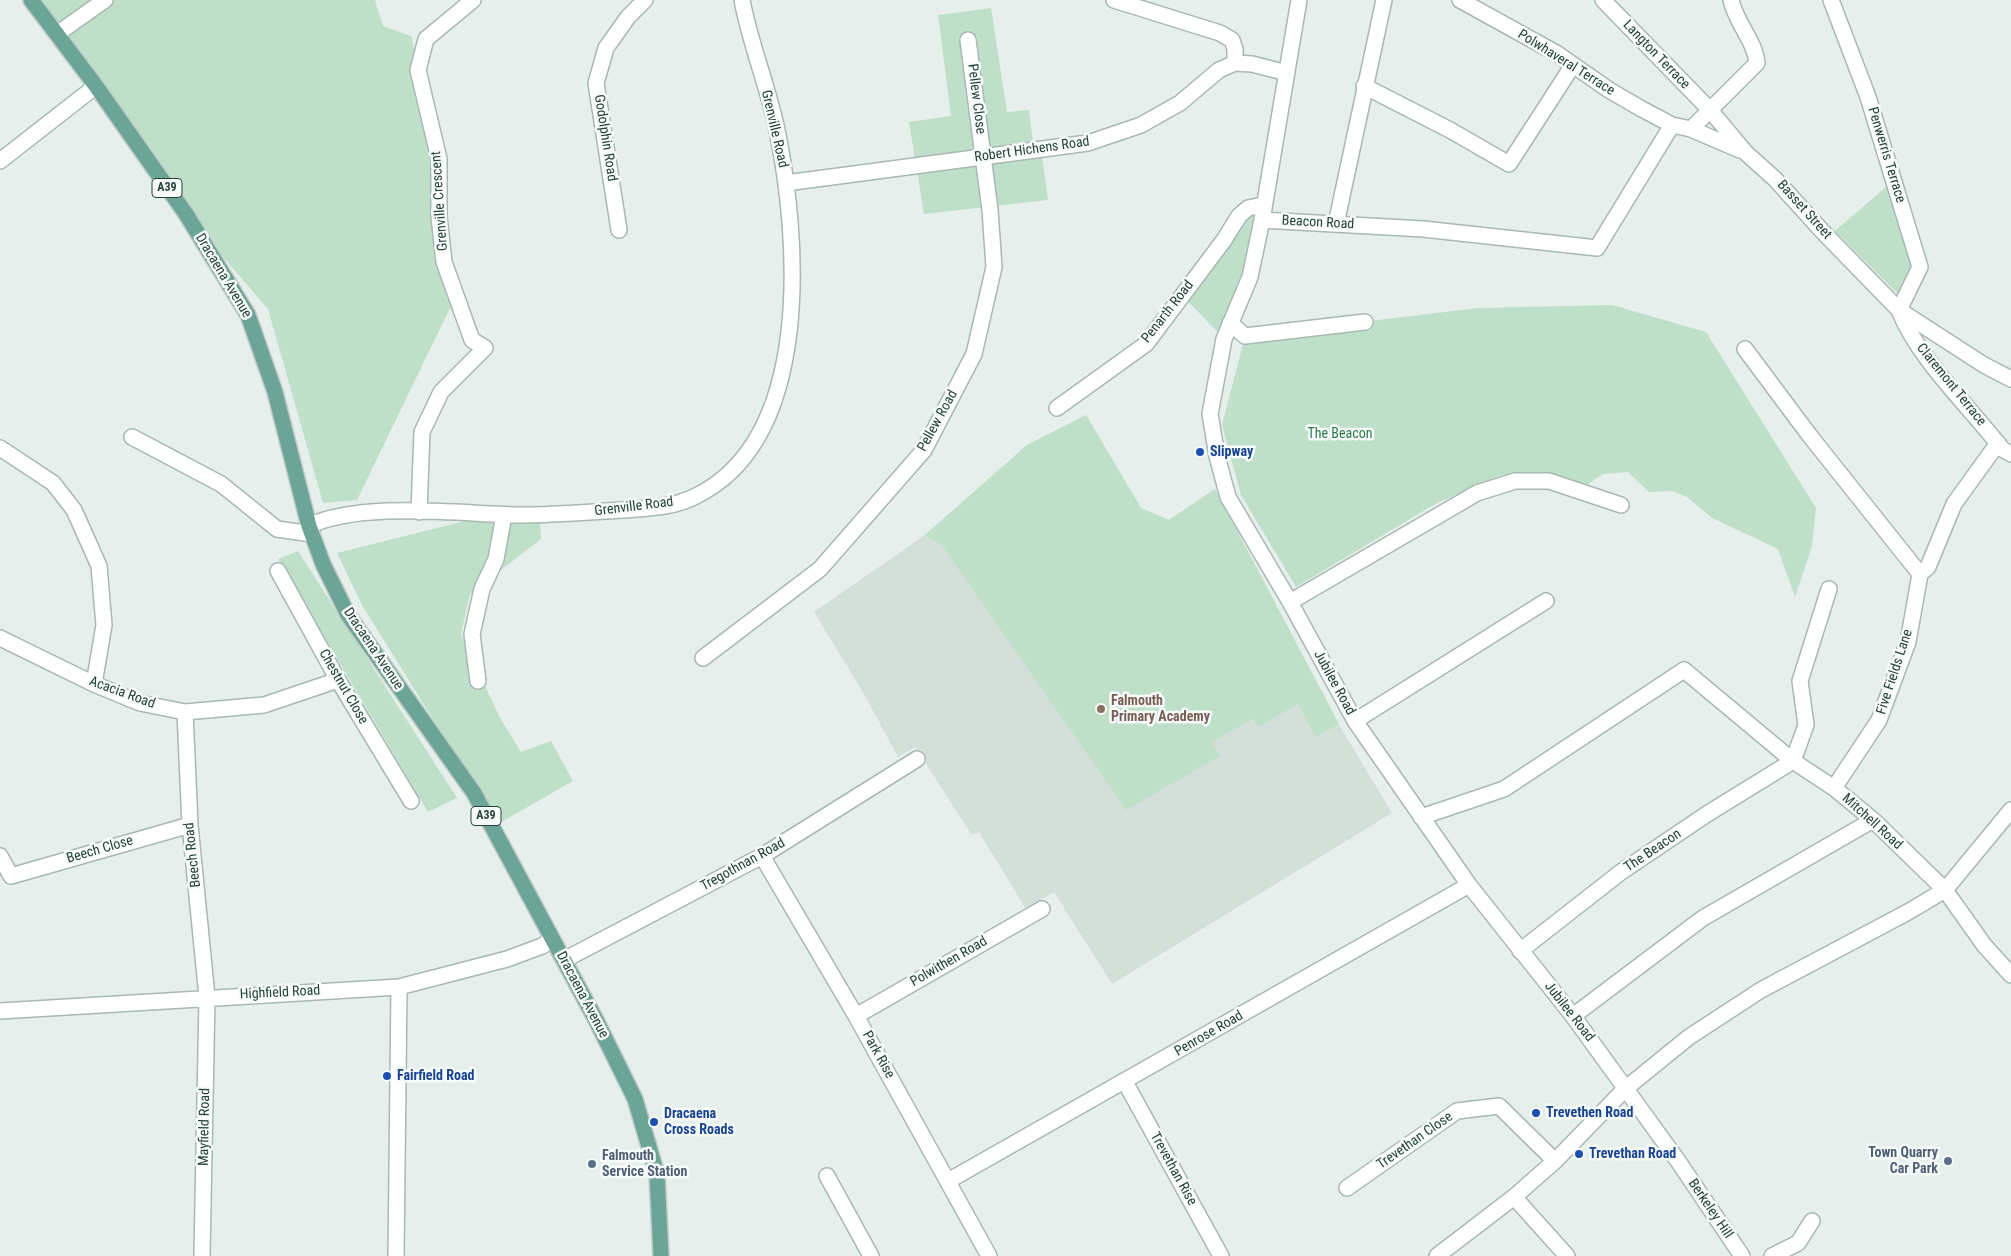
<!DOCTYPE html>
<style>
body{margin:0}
canvas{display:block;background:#e6efeb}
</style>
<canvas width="2011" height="1256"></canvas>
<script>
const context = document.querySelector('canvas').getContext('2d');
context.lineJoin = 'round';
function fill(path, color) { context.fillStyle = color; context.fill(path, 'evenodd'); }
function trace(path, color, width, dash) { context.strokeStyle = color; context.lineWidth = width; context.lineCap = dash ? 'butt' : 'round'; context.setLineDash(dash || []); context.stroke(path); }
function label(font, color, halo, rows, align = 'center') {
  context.font = font + ' "Roboto Condensed",sans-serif'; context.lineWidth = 5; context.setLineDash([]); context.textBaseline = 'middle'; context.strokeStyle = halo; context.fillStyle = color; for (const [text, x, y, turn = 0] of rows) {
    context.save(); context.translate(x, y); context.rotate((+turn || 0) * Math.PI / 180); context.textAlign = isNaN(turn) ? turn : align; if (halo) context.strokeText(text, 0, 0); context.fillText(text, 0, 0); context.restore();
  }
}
const built = new Path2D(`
 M 1086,415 L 1141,508 L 1169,520 L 1215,489 L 1341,728 L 1392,813 L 1112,984 L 1054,892 L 1026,909 L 979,832 L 972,835 L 915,747 L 898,757 L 864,694 L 814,612 L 925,535 L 1027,445 Z`);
const green = new Path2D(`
 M 29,0 L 375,0 L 383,26 L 411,36 L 439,159 L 452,304 L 357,500 L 323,503 L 268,309 L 186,214 Z
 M 991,8 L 1007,112 L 1029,110 L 1033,142 L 1040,140 L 1048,200 L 924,214 L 909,122 L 951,116 L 938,15 Z
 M 1887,186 L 1913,269 L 1899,295 L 1835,231 Z
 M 1263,205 L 1262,220 L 1224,339 L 1182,295 L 1239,216 Z
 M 1612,305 L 1706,332 L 1816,508 L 1812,546 L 1795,597 L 1778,549 L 1712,518 L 1687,497 L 1672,491 L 1649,492 L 1628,472 L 1603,474 L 1584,487 L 1549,472 L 1502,475 L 1437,503 L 1296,587 L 1241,495 L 1222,425 L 1245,336 L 1478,308 Z
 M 1086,415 L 1141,508 L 1169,520 L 1215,489 L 1339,724 L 1316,737 L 1298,704 L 1258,727 L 1253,719 L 1212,742 L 1220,756 L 1126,810 L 941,544 L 925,535 L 1027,445 Z
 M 465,521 L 540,523 L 541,539 L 470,594 L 461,634 L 500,718 L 521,752 L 551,741 L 573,781 L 498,824 L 362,605 L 337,553 Z
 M 298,551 L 457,798 L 428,812 L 278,559 Z`);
const minor = new Path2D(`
 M 1114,0 L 1220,33 L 1232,40 L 1235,49 L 1235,63
 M 1299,0 L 1262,220 L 1423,229 L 1597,248 L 1672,125
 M 1460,0 L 1556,53 L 1609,90 L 1640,108 L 1672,125 L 1691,129 L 1740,150
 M 1603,0 L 1710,110 L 1746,153 L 1775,179 L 1823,232 L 1899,310 L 1984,365 L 2011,379
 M 1831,0 L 1868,97 L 1920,267 L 1899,310
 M 57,34 L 105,0
 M 1364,86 L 1450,130 L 1509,164 L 1573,65
 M 1691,129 L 1757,63 C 1755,41 1736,23 1731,0
 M 0,161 L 96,86
 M 786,183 L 1088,143 L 1141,125 L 1180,103 L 1219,70 L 1235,63 L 1252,64 L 1287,73
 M 1262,220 L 1250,277 L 1224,339 L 1210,414 L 1217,456 L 1228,497 L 1290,602 L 1355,721 L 1469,885 L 1573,1016 L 1678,1161 L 1742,1256
 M 1336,224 L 1384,0
 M 619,230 L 596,83 L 606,48 L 628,17 L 645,0
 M 1899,310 C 1918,359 1970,407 2002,449 L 2011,454
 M 1230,323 L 1245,336 L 1365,322
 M 1745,349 L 1810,436 L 1920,574
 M 1057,408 L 1146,344 L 1224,240 L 1239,216 L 1248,208 L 1263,205
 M 132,437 L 221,484 L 277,529 L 312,534
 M 0,448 L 53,483 L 74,510 L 99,566 L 104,625 L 94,684
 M 419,512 L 422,432 L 441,392 L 485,348 L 472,340 L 444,262 L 439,217 L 439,159 L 418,70 L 426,39 L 473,0
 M 309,526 C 362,501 461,514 521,515 C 555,515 589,512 623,510 C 648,508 673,508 696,496 C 814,438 799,238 777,130 C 768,86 750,44 742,0
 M 278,571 L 338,680 L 411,801
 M 1920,574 L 1928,567 L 1954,504 L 1998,443
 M 1290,602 L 1477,493 L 1515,481 L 1549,481 L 1621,505
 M 0,638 L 94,684 L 140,703 L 185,712 L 264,705 L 338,680
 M 703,658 L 820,569 L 924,450 L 974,354 L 994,267 L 990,210 L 968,40
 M 478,681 L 472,634 L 482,589 L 496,559 L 504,515
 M 185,712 L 190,825 L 207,997 L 202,1256
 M 1355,721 L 1546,601
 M 1793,761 L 1806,725 L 1800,681 L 1829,589
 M 1834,788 L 1879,720 L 1908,642 L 1920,574
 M 1421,817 L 1504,789 L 1684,670 L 1793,761 L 1834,788 L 1873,820 L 1945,890 L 1984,945 L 2011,975
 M 0,856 L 11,876 L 190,825
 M 762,856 L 856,1016 L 989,1256
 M 1520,951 L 1621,872 L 1707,814 L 1793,761
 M 564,960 L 762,856 L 917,759
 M 0,1011 L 399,987 L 507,959 L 542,946 L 552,939
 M 856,1016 L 1042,909
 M 1573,1016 L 1703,918 L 1873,820
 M 1125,1082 L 1221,1256
 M 827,1176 L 871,1256
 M 948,1181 L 1469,885
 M 1347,1188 L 1457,1111 L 1499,1106 L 1555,1161
 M 1514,1197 L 1567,1256
 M 396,1256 L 399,987
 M 1437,1256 L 1514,1197 L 1555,1161 L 1625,1089 L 1689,1037 L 1761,990 L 1908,912 L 1945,890 L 2011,810
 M 1772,1256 L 1798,1243 L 1812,1221`);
const major = new Path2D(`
 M 31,0 L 96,86 L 186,214 L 248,315 L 275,392 L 309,526 L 323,564 L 348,615 L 474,793 L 596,1020 L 635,1099 L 657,1174 L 661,1256`);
const markers = [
 [1200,452,5,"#1a4fb4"],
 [1101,709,5,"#8d6e63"],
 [387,1076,5,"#1a4fb4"],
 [1536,1113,5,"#1a4fb4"],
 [654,1122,5,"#1a4fb4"],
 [1579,1154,5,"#1a4fb4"],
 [1948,1161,5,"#5c6f8a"],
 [592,1164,5,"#5c6f8a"]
];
const shields = [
 [167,188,30],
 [486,816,30]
];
const shieldNames = [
 ["A39",167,188],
 ["A39",486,816]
];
const streetNames = [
 ["Langton Terrace",1656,55,46],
 ["Polwhaveral Terrace",1566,63,32],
 ["Pellew Close",976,99,83],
 ["Grenville Road",774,129,77],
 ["Godolphin Road",605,138,81],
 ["Robert Hichens Road",1032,150,-8],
 ["Penwerris Terrace",1886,155,73],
 ["Grenville Crescent",440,201,-94],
 ["Basset Street",1804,210,48],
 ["Beacon Road",1318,223,3],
 ["Dracaena Avenue",223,276,59],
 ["Penarth Road",1168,312,-52],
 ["Claremont Terrace",1951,385,51],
 ["Pellew Road",938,421,-61],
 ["Grenville Road",634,507,-7],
 ["Dracaena Avenue",373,649,56],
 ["Five Fields Lane",1895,672,-72],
 ["Jubilee Road",1334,683,61],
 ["Chestnut Close",343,687,60],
 ["Acacia Road",122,693,20],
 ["Mitchell Road",1872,822,42],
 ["Beech Close",100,850,-16],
 ["The Beacon",1653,851,-34],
 ["Beech Road",193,855,-96],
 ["Tregothnan Road",743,865,-29],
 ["Polwithen Road",949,962,-30],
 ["Highfield Road",280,993,-3],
 ["Dracaena Avenue",582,995,62],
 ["Jubilee Road",1569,1012,52],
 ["Penrose Road",1209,1034,-30],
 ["Park Rise",878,1055,61],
 ["Mayfield Road",205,1127,-89],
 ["Trevethan Close",1415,1141,-35],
 ["Trevethan Rise",1173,1169,61],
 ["Berkeley Hill",1710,1209,56]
];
const parkNames = [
 ["The Beacon",1340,434]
];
const transitNames = [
 ["Slipway",1210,452],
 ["Fairfield Road",397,1076],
 ["Trevethen Road",1546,1113],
 ["Dracaena",664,1114],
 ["Cross Roads",664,1130],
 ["Trevethan Road",1589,1154]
];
const educationNames = [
 ["Falmouth",1111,701],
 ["Primary Academy",1111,717]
];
const serviceNames = [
 ["Town Quarry",1938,1153],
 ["Car Park",1938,1169],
 ["Falmouth",602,1156,"left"],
 ["Service Station",602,1172,"left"]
];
fill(built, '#d4dfda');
fill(green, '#bfe0c8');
trace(minor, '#a8b8b2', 18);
trace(major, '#c2cac8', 18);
trace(minor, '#fff', 15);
trace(major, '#6aa596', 15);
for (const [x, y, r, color] of markers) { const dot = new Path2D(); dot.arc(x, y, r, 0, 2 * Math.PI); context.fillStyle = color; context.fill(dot); trace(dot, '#f7fbf9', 2); }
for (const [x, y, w] of shields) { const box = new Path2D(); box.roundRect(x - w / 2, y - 9.5, w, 19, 4); context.fillStyle = '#f7fbf9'; context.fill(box); trace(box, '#24423a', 1); }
label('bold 12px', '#24423a', null, shieldNames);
label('14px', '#24423a', '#f7fbf9', streetNames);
label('14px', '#2d7a4b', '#f7fbf9', parkNames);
label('bold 14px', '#164399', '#f7fbf9', transitNames, 'left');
label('bold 14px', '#785e54', '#f7fbf9', educationNames, 'left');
label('bold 14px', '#4e5e75', '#f7fbf9', serviceNames, 'right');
</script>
